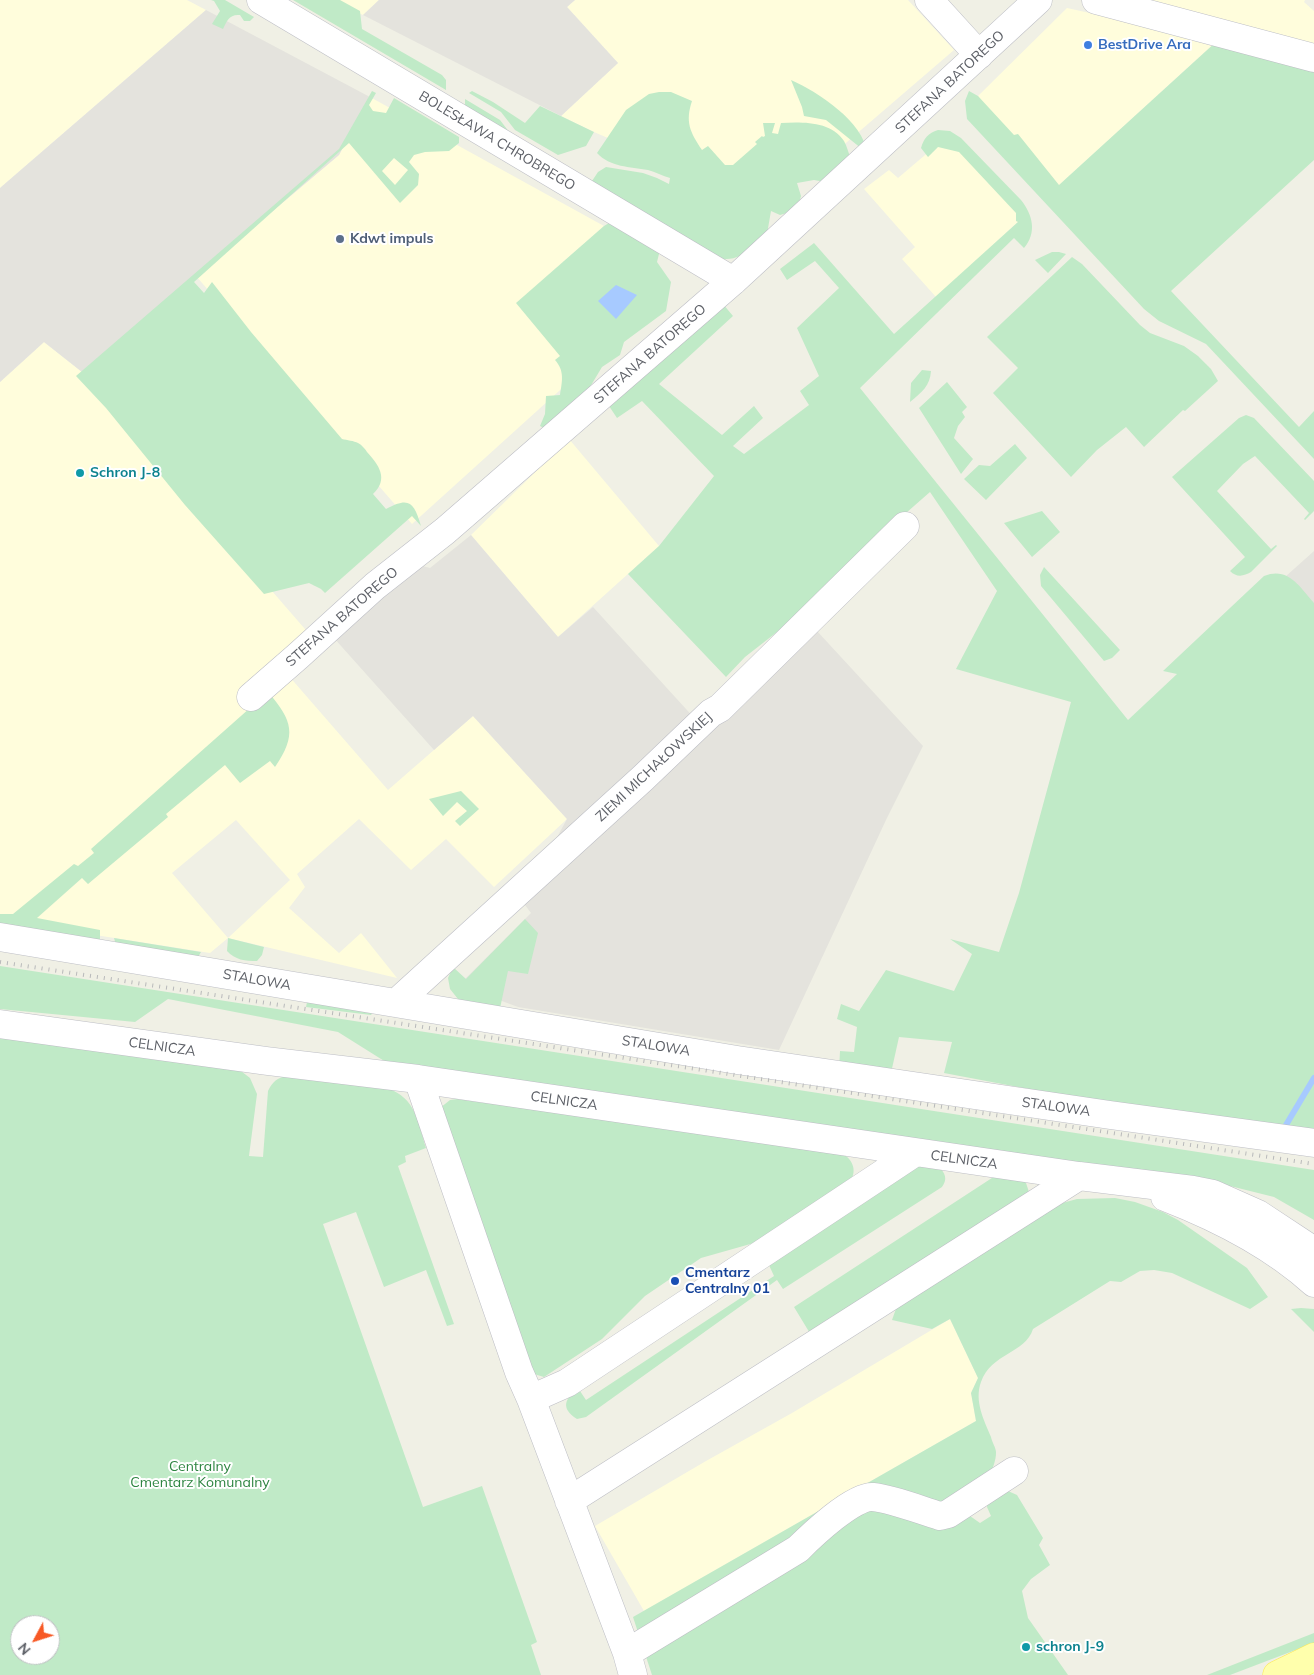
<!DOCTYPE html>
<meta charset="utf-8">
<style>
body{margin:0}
#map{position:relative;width:1314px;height:1675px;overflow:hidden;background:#f0f0e5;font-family:Mulish,sans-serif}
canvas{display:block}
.north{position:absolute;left:10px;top:1615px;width:50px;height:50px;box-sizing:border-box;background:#fff;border:1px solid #bebfc2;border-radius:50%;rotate:230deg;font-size:14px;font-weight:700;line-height:20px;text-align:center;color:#5d6067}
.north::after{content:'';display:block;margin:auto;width:18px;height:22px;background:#f75925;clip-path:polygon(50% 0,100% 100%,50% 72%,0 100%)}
</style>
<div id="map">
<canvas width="1314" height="1675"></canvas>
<div class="north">N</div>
</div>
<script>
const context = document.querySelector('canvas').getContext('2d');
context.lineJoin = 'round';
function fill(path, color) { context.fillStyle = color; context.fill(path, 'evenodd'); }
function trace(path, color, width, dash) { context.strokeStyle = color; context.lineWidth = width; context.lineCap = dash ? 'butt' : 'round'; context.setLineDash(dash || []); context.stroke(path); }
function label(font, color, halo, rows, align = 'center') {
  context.font = font + ' Mulish,sans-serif'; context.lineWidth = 4; context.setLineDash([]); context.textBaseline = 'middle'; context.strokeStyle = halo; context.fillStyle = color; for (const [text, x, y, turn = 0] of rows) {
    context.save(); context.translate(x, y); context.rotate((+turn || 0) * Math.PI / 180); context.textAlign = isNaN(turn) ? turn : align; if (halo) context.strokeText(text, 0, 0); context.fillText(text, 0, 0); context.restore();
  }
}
const commercial = new Path2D(`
 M 0,0 L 187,0 L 206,10 L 0,188 Z
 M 333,0 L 379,0 L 363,15 Z
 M 575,0 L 908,0 L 954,50 L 804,179 L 707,181 L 594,132 L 561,116 L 618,63 L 567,7 Z
 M 1109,0 L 1305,0 L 1304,2 L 1314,11 L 1314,54 Z
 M 1067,8 L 1217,41 L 1056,188 L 978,96 Z
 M 370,97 L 604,226 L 519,301 L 580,372 L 412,524 L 196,276 L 339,155 Z
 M 938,144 L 963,150 L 1017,206 L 1020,220 L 936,297 L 902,259 L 915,247 L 864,189 L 889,170 L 898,178 Z
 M 44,342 L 82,372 L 311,636 L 288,675 L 388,790 L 473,716 L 567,819 L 494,887 L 446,839 L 411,870 L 359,819 L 297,874 L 305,887 L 289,908 L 339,953 L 361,933 L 397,978 L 228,938 L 210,953 L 25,924 L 0,918 L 0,382 ZM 236,820 L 290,880 L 228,938 L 172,873 Z
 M 569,439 L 659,546 L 558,637 L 471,535 Z
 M 950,1319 L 978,1378 L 971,1393 L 976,1421 L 644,1611 L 595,1526 L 706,1461 L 792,1413 Z`);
const industrial = new Path2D(`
 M 379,0 L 575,0 L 567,7 L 618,63 L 561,116 L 363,15 Z
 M 206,10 L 370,97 L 339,155 L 82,372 L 44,342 L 0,382 L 0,188 Z
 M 471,535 L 558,637 L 593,607 L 707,732 L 817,631 L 923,746 L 886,820 L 779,1050 L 518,1007 L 475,991 L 465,979 L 531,913 L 522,901 L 567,819 L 473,716 L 434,750 L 333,637 L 419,565 L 430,568 Z
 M 1314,551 L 1314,609 L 1285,577 Z`);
const green = new Path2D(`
 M 211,0 L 225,0 L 254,17 L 250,21 L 244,21 L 240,15 C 229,14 227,21 223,29 L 212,24 L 220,11 L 214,1 Z
 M 293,0 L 340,0 L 360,11 L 362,29 L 442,75 L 446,80 L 446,90 Z
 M 1217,41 L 1314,65 L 1314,160 L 1171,291 L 1299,427 L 1314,411 L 1314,459 L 1206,344 L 1159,321 L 1144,309 L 967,119 L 965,101 L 969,91 L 978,96 L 1014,135 L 1018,134 L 1059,185 Z
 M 791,80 C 818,92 864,122 867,153 L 826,120 L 804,116 L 802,107 Z
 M 372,91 L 376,93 L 369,105 L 373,111 L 386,113 L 394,98 L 459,137 L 459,143 L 449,151 L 425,152 L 414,155 L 409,162 L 419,174 L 418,185 L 400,203 L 349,143 L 194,282 L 204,293 L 212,282 L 251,332 L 342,439 C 347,440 354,441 358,443 C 362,445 365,449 367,452 C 379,465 389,479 373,494 L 386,509 C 410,496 414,503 421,526 L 412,516 L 325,593 L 321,589 L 309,583 L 264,594 L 185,505 L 106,408 L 76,376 L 339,149 ZM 394,158 L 408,170 L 395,185 L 382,171 Z
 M 472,91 L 493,102 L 525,123 L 540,106 L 594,132 L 586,146 L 558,155 L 515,130 L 501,112 L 469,93 Z
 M 659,92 L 671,92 L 692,101 C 685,122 690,132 702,150 L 708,146 L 725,165 L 733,165 L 757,144 L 755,142 L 762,136 L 763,137 L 765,136 L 763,123 L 775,123 L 772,133 L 778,134 L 781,123 C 802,122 831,121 844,141 C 847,146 848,152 850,156 L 831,183 L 814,180 L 797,183 L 801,196 L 799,204 L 790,212 L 780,215 L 771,211 L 767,234 C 749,250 743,261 717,259 L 592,181 L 598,172 L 606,167 L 643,173 L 657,178 L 669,184 L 670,178 C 663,176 655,172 648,170 C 630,167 610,167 597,153 L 626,110 L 649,94 Z
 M 465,99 L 500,120 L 513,137 L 465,106 Z
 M 938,130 L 950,131 L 961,138 L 1021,200 C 1033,215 1037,233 1024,248 L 1014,238 L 860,388 L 1128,720 L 1177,674 L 1163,671 L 1264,576 C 1288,566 1300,587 1314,603 L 1314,1136 L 1193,1120 L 944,1073 L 952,1042 L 899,1037 L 891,1073 L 839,1071 L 840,1051 L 854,1052 L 857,1027 L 837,1019 L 841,1004 L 859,1011 L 886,970 L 954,991 L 972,954 L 950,939 L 999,952 L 1019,893 L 1071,702 L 956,669 L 997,591 L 930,492 L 882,534 L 841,582 L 745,657 L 726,677 L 628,574 L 659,546 L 714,476 L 642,401 L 617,418 L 609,406 L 723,304 L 733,316 L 659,384 L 722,435 L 754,406 L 763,418 L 733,446 L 744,454 L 809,405 L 800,391 L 819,376 L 797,328 L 839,288 L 815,261 L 787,280 L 780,269 L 814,243 L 894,334 L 1018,222 L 1016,221 L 1016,213 L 959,152 L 938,147 L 928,157 L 921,148 C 924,138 928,133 938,130 Z
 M 614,220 L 660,250 L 657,262 L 671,282 L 666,311 L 624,342 L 620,355 L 602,367 L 587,392 L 546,429 L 540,426 L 545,414 L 546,396 L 560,395 C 562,382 565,371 555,360 L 560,356 L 516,303 L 604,226 Z
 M 1052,252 L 1059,252 L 1066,254 L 1048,273 L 1035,260 Z
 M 1072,257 L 1082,264 L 1140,325 L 1150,333 L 1184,346 L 1198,356 L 1211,369 L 1218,381 L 1185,411 L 1183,410 L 1144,447 L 1126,427 L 1097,450 L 1071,477 L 993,393 L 1018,368 L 987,337 Z
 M 922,370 L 931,371 C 930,386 922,392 910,402 L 911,383 Z
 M 947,382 L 967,407 L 962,412 L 965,417 L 958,426 L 954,438 L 973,459 L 961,474 L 919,408 Z
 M 1246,415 L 1254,418 L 1314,481 L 1314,511 L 1305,520 L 1304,519 L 1309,513 L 1255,456 L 1243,464 L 1217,491 L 1271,549 L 1276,545 L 1277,546 L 1251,572 C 1244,576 1237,578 1230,571 L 1245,557 L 1172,477 L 1239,418 Z
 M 1015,444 L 1027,458 L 986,500 L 964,479 L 979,465 L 990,466 Z
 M 1042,511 L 1060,532 L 1032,557 L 1004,523 Z
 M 1044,567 L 1120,650 L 1112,658 L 1104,661 L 1041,586 L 1040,575 Z
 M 268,692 C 293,721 297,735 275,767 L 270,761 L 240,783 L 225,765 L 166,814 L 168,817 L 88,884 L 82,878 L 37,918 L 100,930 L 100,943 L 0,929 L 0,914 L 13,914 L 74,864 L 78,866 L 94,853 L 91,849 Z
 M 461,791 L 479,809 L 460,826 L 455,821 L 467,811 L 457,802 L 443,816 L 429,799 Z
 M 525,919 L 538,933 L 528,974 L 508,971 L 499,1013 L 468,1007 L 458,999 L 450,989 L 448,978 L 453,967 L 466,979 Z
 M 114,938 L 201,952 L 197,959 L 116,945 Z
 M 228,938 L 264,947 L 262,955 L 257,961 C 245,961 235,960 227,951 Z
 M 0,966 L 1314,1170 L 1314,1220 L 1274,1197 L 1230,1186 L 389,1064 L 338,1032 L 168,999 L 135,1022 L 0,1009 Z
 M 308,997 L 377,1006 L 371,1015 L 306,1007 Z
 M 0,1037 L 237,1068 L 250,1078 L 257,1094 L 249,1156 L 263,1157 L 268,1091 C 273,1081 277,1078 287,1076 L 387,1088 C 416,1098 418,1122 426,1148 L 405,1156 L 406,1162 L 398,1166 L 454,1324 L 447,1326 L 426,1270 L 384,1287 L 356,1212 L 323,1224 L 423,1507 L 482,1486 L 537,1642 L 531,1645 L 541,1675 L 0,1675 ZM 20,1625 L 50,1625 L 50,1655 L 20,1655 Z
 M 457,1099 L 840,1152 C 850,1157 857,1167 852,1178 L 761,1241 L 701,1258 L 645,1296 L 602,1339 L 544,1377 L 534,1374 L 440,1108 L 450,1100 Z
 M 919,1166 L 939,1167 C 945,1173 948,1179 942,1187 L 783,1289 L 777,1280 L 586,1417 L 577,1419 C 560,1408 565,1399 578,1388 L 586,1400 L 774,1276 L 768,1263 Z
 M 995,1176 L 1021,1178 L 1026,1183 L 1029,1192 L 811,1335 L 794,1307 Z
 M 1115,1198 L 1135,1202 L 1163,1212 L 1178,1220 L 1247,1268 L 1268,1297 L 1250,1309 L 1172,1273 L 1154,1270 L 1140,1271 L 1121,1282 L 1110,1281 L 1033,1329 C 1025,1354 991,1353 981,1382 C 974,1401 984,1420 991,1437 C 992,1442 996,1448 996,1452 C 997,1467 977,1501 970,1516 L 980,1523 L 991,1516 L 987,1507 L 988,1499 L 1008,1491 L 1017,1495 L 1043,1538 L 1039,1545 L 1050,1565 L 1031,1579 L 1022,1591 L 1028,1618 L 1068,1675 L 652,1675 L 633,1617 L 976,1421 L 971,1393 L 978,1378 L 950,1319 L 932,1329 L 892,1320 L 898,1303 L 1055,1205 L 1077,1199 Z
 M 1301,1308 L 1314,1309 L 1314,1332 L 1291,1309 Z
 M 1314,1633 L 1314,1643 L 1230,1675 L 1207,1675 Z`);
const water = new Path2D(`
 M 616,285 L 637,295 L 616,319 L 598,301 Z`);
const stream = new Path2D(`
 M 1286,1125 L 1314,1078`);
const minor = new Path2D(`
 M 261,0 L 733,281
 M 929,0 L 979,55
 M 1096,0 L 1314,58
 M 251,697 L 298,656 L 375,586 L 445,531 L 733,281 L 1038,0
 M 0,937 L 737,1060 L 1110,1115 L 1314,1143
 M 396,1003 L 643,778 L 711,713 L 720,708 L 905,526
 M 0,1024 L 267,1061 L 418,1079 L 1079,1176 L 1193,1190 L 1213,1194 L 1258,1214 L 1314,1251
 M 418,1079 L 519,1372 L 531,1399 L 627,1653 L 633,1675
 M 1165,1197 C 1219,1218 1271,1244 1314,1283
 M 531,1399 L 567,1383 L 914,1153
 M 569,1501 L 1079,1176
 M 627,1653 L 798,1549 C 811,1536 854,1495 873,1497 C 893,1499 920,1510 940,1516 L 948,1514 L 1014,1471`);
const major = new Path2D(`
 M 1277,1675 L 1314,1657`);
const rail = new Path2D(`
 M 0,962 L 1314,1164`);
const markers = [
 [1088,45,5,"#3f7fe0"],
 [340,239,5,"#5c6f8a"],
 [80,473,5,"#0f9aa8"],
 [675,1281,5,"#1a4fb4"],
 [1026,1647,5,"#0f9aa8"]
];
const shopNames = [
 ["BestDrive Ara",1098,45]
];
const streetNames = [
 ["STEFANA BATOREGO",950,82,-43],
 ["BOLESŁAWA CHROBREGO",497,141,31],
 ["STEFANA BATOREGO",650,354,-41],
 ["STEFANA BATOREGO",342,617,-41],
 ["ZIEMI MICHAŁOWSKIEJ",654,767,-43],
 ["STALOWA",257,980,10],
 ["STALOWA",656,1046,9],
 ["CELNICZA",162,1047,8],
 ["CELNICZA",564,1101,8],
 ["STALOWA",1056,1107,8],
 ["CELNICZA",964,1160,8]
];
const serviceNames = [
 ["Kdwt impuls",350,239]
];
const cultureNames = [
 ["Schron J-8",90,473],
 ["schron J-9",1036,1647]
];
const transitNames = [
 ["Cmentarz",685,1273],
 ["Centralny 01",685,1289]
];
const parkNames = [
 ["Centralny",200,1467],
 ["Cmentarz Komunalny",200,1483]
];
fill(commercial, '#fffddc');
fill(industrial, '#e4e3dd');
fill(green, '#c0eac7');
fill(water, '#a7caff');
trace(stream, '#a7caff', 6);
trace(minor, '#bdbec5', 29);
trace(major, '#fce953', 29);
trace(minor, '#fff', 28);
trace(major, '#ffffac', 28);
trace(rail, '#b8b9ba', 4, [1, 6]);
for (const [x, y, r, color] of markers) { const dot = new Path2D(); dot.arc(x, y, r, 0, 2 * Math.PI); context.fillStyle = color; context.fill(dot); trace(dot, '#fff', 2); }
label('bold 14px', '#366cbe', '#fff', shopNames, 'left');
label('14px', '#5d6067', '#fff', streetNames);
label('bold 14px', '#4e5e75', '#fff', serviceNames, 'left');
label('bold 14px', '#0d838f', '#fff', cultureNames, 'left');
label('bold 14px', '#164399', '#fff', transitNames, 'left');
label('14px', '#2e8541', '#fff', parkNames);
</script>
